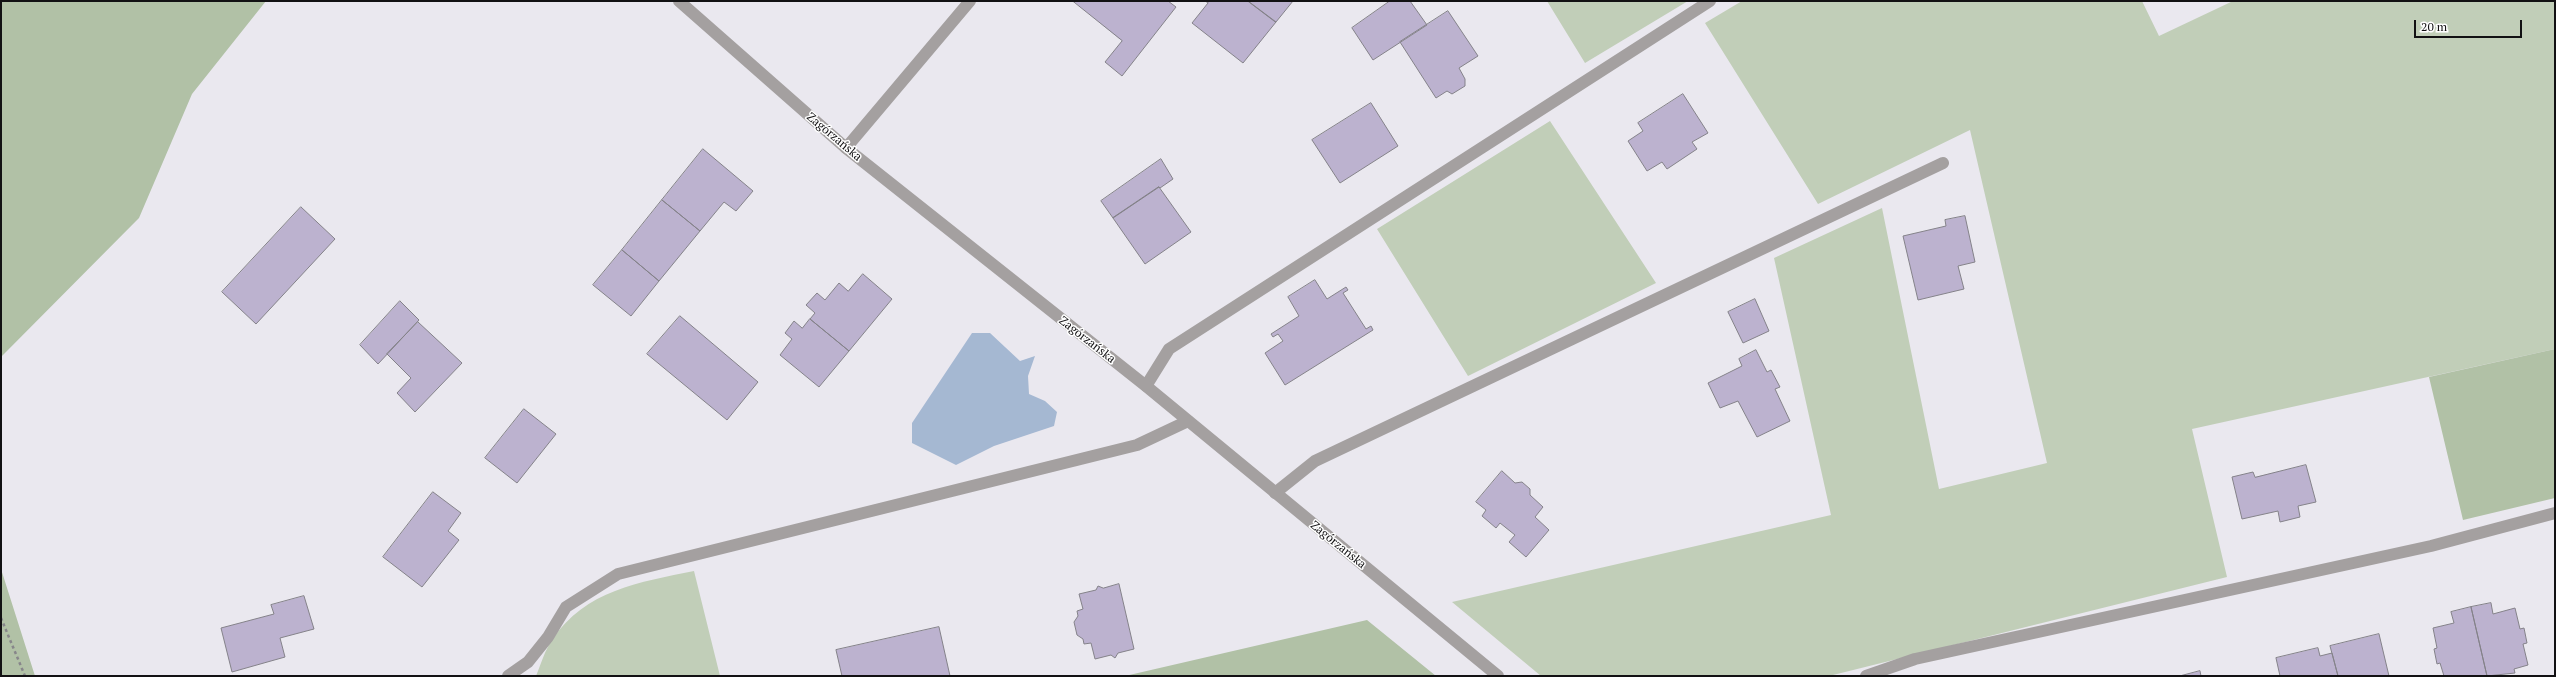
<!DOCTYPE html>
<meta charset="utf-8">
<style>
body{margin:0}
#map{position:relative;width:2556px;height:677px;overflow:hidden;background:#eae8ef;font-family:"PT Serif",serif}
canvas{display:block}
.frame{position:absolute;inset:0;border:2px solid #121113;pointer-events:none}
.scale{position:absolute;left:2414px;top:20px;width:108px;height:18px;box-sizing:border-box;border:2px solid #121113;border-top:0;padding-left:5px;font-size:12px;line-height:14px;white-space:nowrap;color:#121113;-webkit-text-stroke:3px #fff;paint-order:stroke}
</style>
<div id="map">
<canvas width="2556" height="677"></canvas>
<div class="frame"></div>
<div class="scale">20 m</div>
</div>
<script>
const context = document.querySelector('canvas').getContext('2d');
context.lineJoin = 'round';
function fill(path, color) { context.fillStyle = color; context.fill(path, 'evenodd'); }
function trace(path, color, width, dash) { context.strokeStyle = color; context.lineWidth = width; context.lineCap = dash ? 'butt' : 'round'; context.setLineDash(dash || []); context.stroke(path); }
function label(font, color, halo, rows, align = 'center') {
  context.font = font + ' "PT Serif",serif'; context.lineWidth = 3; context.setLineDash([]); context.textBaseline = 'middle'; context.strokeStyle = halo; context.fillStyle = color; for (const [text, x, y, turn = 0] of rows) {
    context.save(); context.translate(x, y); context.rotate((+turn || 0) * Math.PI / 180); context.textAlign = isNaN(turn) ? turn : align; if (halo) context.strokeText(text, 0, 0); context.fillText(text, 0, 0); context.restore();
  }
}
const green = new Path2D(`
 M 1547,1 L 1688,1 L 1585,63 Z
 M 1742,1 L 2142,1 L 2159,36 L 2233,1 L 2555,1 L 2555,349 L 2192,429 L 2227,577 L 1829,676 L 1541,676 L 1452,602 L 1831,515 L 1774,258 L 1882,208 L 1939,489 L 2047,463 L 1970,130 L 1818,204 L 1705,23 Z
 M 1550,121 L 1656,283 L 1468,376 L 1377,229 Z
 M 694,571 L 720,676 L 536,676 C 541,664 545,650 552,640 C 585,590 640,582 694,571 Z`);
const forest = new Path2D(`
 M 1,1 L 266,1 L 192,94 L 139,218 L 1,357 Z
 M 2555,349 L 2555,498 L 2463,520 L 2429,377 Z
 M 1,569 L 35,676 L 1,676 Z
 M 1367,620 L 1436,676 L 1125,676 Z`);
const water = new Path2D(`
 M 972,333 L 990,333 L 1020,361 L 1035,356 L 1028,376 L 1029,394 L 1045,401 L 1057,412 L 1054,426 L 994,446 L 956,465 L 912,443 L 912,423 Z`);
const building = new Path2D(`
 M 1073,1 L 1168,1 L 1176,7 L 1122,76 L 1105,62 L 1122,41 Z
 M 1205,1 L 1248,1 L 1276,22 L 1243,63 L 1192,23 L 1208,3 Z
 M 1248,1 L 1293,1 L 1276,22 Z
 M 1390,1 L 1410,1 L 1427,25 L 1373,60 L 1352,28 Z
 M 1448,11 L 1478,56 L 1459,68 L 1465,79 L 1465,86 L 1452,94 L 1447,91 L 1436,98 L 1400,42 Z
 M 1683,94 L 1708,133 L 1692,142 L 1697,149 L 1667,169 L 1662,162 L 1647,171 L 1628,141 L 1643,131 L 1638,123 Z
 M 1371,103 L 1398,146 L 1340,183 L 1312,140 Z
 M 703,149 L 753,191 L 736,211 L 724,202 L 700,231 L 662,200 Z
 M 1161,159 L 1173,179 L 1160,188 L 1159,187 L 1113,218 L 1101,201 Z
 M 1159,187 L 1191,232 L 1145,264 L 1113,218 Z
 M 662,200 L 700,231 L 659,281 L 622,250 Z
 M 301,207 L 335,239 L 256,324 L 222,292 Z
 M 1965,216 L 1975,262 L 1958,266 L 1964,289 L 1918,300 L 1903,236 L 1946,226 L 1945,220 Z
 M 622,250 L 659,281 L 631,316 L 593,285 Z
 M 863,274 L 892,299 L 849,351 L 810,319 L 815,313 L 806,305 L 817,293 L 825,300 L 839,283 L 848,291 Z
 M 1315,280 L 1327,299 L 1346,287 L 1348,290 L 1343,293 L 1366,329 L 1371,326 L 1373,330 L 1285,385 L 1265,353 L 1283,341 L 1278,334 L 1273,337 L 1271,334 L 1299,316 L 1288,297 Z
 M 1755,299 L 1769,331 L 1743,343 L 1728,312 Z
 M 400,301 L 419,320 L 378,364 L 360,345 Z
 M 680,316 L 758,382 L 727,420 L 647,354 Z
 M 810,319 L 849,351 L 819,387 L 780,355 L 792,339 L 785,333 L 794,321 L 802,328 Z
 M 418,322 L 462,363 L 415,412 L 397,393 L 411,378 L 387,354 Z
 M 1756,350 L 1767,372 L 1771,370 L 1780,387 L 1775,389 L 1790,421 L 1757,437 L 1738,401 L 1720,408 L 1708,383 L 1742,366 L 1739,359 Z
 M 524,409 L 556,434 L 517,483 L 485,458 Z
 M 2306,465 L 2316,502 L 2298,506 L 2300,517 L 2280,522 L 2278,511 L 2242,519 L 2232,477 L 2253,472 L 2255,477 Z
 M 1502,471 L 1515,483 L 1522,482 L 1530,489 L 1530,495 L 1543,507 L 1535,517 L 1549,530 L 1526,557 L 1509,542 L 1515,535 L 1500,523 L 1496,528 L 1482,516 L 1486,510 L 1476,502 Z
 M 433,492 L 461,513 L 448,531 L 459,540 L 422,587 L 383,557 Z
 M 1119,584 L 1134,649 L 1118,653 L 1115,658 L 1111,655 L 1095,659 L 1091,643 L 1084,644 L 1083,639 L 1077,635 L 1074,622 L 1078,616 L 1077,611 L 1083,609 L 1079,594 L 1096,590 L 1098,586 L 1103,588 Z
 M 304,596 L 314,629 L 280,638 L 285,657 L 232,672 L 221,628 L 274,614 L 271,605 Z
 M 2491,603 L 2493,614 L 2515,608 L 2520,629 L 2524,628 L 2527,643 L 2523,644 L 2528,665 L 2514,669 L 2515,673 L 2487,676 L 2471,607 Z
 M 2471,607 L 2487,676 L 2444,676 L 2440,663 L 2437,664 L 2434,649 L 2437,648 L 2433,628 L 2454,623 L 2451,612 Z
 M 939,627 L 950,676 L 842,676 L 836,650 Z
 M 2379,634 L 2389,676 L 2338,676 L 2330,646 Z
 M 2318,648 L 2320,656 L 2332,653 L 2338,676 L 2280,676 L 2276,658 Z
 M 2200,671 L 2201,676 L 2180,676 Z`);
const path = new Path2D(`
 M 1,618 L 25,676`);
const service = new Path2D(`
 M 846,148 L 970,1
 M 1146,386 L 1169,349 L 1710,1
 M 1275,493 L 1315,461 L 1943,163
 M 508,676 L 528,662 L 548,637 L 566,607 L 618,574 L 1137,445 L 1188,421
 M 1866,676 L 1915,659 L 2431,546 L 2555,513`);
const minor = new Path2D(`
 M 679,1 L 846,148 L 1146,386 L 1498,676`);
const streetNames = [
 ["Zagórzańska",834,137,40],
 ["Zagórzańska",1087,340,38],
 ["Zagórzańska",1338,545,39]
];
fill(green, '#c1ceb8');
fill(forest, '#b1c1a6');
fill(water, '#a5b8d2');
fill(building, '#bcb2cf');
trace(building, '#848289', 1);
trace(path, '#87868a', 2.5, [3, 3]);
trace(service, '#a4a0a0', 12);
trace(minor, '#a4a0a0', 12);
label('12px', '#121113', '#fff', streetNames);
</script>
